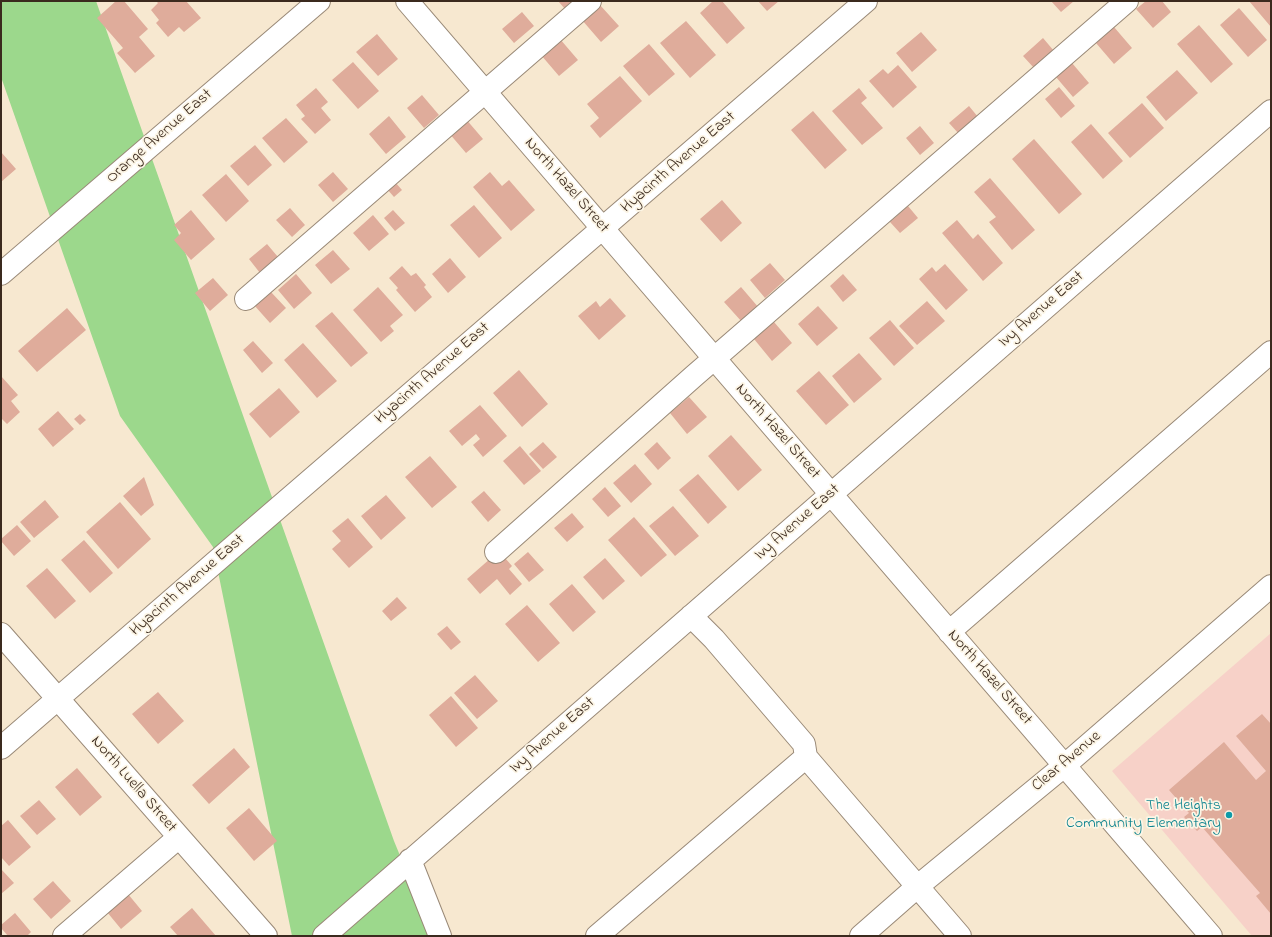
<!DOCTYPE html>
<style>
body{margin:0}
#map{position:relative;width:1272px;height:937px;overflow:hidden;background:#f7e8d0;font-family:"Indie Flower",sans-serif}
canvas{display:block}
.frame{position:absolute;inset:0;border:2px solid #3b2a1e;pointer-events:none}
</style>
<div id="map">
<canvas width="1272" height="937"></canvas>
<div class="frame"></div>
</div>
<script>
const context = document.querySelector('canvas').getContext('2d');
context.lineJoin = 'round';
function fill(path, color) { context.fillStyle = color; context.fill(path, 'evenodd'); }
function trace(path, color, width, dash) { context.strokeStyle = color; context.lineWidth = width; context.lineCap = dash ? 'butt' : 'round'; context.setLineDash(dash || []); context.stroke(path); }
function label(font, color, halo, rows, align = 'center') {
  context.font = font + ' "Indie Flower",sans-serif'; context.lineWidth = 3.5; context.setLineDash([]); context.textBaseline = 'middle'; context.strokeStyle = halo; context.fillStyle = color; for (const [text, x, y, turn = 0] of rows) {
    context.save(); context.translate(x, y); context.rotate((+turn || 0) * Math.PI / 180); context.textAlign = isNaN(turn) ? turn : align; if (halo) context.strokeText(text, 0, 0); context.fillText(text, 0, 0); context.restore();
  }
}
const built = new Path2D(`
 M 1271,633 L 1271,936 L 1252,936 L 1112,771 Z`);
const green = new Path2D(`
 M 1,1 L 96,1 L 394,841 L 433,936 L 292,936 L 213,547 L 120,416 L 1,77 Z`);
const building = new Path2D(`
 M 116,1 L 124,1 L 148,29 L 139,37 L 155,56 L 135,73 L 117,53 L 123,48 L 97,18 Z
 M 156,1 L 186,1 L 201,18 L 184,32 L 179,27 L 168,37 L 156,23 L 159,20 L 151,10 L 158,3 Z
 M 558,1 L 575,1 L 565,9 Z
 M 713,1 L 722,1 L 745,28 L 727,44 L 700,13 Z
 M 758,1 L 779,1 L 767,11 Z
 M 1051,1 L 1074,1 L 1061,12 Z
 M 1146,1 L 1162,1 L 1171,12 L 1153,28 L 1136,9 Z
 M 1249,1 L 1271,1 L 1271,27 Z
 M 600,5 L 619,26 L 601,42 L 582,20 Z
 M 1239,8 L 1267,40 L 1248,57 L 1220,25 Z
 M 522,12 L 534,26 L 514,43 L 502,29 Z
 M 686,21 L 716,55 L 690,78 L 660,43 Z
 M 1199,25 L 1233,64 L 1211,83 L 1177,44 Z
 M 1114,27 L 1132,48 L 1114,64 L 1096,43 Z
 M 921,32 L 937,50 L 912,72 L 896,53 Z
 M 377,34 L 398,59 L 378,76 L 356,52 Z
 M 1043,38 L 1054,51 L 1034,68 L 1023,56 Z
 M 560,39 L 578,60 L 559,76 L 541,55 Z
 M 649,44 L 675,74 L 649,96 L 623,66 Z
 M 353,62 L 379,91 L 358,109 L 332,80 Z
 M 1072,63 L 1089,83 L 1073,97 L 1056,77 Z
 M 898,65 L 917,87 L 893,108 L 869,81 L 883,69 L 888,74 Z
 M 1177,70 L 1198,93 L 1166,121 L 1146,97 Z
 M 620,76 L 642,101 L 600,138 L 590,126 L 599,118 L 587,104 Z
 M 1059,87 L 1075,106 L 1061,118 L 1045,99 Z
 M 316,88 L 328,102 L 321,108 L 331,120 L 315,134 L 301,119 L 305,116 L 296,105 Z
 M 859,88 L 867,98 L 861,103 L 883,128 L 862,145 L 832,111 Z
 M 422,95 L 439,115 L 424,128 L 407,108 Z
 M 1142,103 L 1164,128 L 1130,158 L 1108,133 Z
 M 969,106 L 978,117 L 959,134 L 949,123 Z
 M 813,111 L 847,150 L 825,169 L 791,130 Z
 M 389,116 L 406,137 L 386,154 L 369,134 Z
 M 286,118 L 308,142 L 284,163 L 262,138 Z
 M 465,118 L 483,139 L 466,153 L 449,133 Z
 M 1091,124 L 1123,161 L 1103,179 L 1071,142 Z
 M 920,126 L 934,143 L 920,155 L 906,138 Z
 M 1034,139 L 1082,194 L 1059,214 L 1012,159 Z
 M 255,145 L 272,165 L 248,186 L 230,166 Z
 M 1,152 L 16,169 L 1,182 Z
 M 333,172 L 348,189 L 333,202 L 318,185 Z
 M 490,172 L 502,186 L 509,180 L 535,210 L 511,231 L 473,187 Z
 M 226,174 L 249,201 L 226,222 L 202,195 Z
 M 990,178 L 1035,230 L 1012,250 L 989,222 L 996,217 L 974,192 Z
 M 395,182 L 402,190 L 394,197 L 387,189 Z
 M 722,200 L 742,223 L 721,242 L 700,219 Z
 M 474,205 L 502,238 L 479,258 L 450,225 Z
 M 908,206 L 918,218 L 900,233 L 890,222 Z
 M 290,208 L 305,225 L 292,237 L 276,220 Z
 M 191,210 L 215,239 L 191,260 L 174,240 L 181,233 L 174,225 Z
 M 393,210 L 405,223 L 395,231 L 384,218 Z
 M 373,215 L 389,234 L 369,251 L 353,233 Z
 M 957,220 L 973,239 L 978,234 L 1003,263 L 983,281 L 942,233 Z
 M 267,244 L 278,257 L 260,273 L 249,259 Z
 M 333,250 L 350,269 L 331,284 L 315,265 Z
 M 450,258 L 466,277 L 448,293 L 432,274 Z
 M 770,263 L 785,280 L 765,298 L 750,280 Z
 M 945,264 L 968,290 L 946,310 L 919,279 L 932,267 L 936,272 Z
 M 402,266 L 411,276 L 416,273 L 426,285 L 424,287 L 432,297 L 415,312 L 396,290 L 398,288 L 389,278 Z
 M 296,274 L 312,293 L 294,309 L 278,290 Z
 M 843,274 L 857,290 L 843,302 L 830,286 Z
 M 213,278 L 228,295 L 210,311 L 195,293 Z
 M 378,287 L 403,315 L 390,326 L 394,331 L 381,342 L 353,310 Z
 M 741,287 L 759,308 L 742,322 L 724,302 Z
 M 270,291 L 286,308 L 270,323 L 254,305 Z
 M 610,298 L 626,316 L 599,340 L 578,316 L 596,301 L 600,307 Z
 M 927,301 L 945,321 L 917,345 L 899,326 Z
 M 818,306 L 838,328 L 817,346 L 798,324 Z
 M 67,308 L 86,330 L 37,372 L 18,351 Z
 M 332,312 L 368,353 L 351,367 L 315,326 Z
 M 890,320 L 914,348 L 894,366 L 869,338 Z
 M 774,322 L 792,343 L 772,361 L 754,339 Z
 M 253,341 L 273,363 L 262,373 L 243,350 Z
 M 303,343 L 337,381 L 317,398 L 284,360 Z
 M 859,353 L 882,379 L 854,403 L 832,376 Z
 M 519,370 L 548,404 L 522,427 L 493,393 Z
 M 819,371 L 849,405 L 826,425 L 796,391 Z
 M 1,376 L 18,395 L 11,401 L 20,412 L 7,424 L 1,418 Z
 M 279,388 L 300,412 L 270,438 L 249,414 Z
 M 689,397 L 707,417 L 687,434 L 670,413 Z
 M 480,405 L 507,436 L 483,457 L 473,445 L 480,439 L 476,434 L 462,446 L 449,431 Z
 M 58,411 L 74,429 L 53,447 L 38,429 Z
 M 80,414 L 86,420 L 80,425 L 74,419 Z
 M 731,435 L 762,470 L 738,491 L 708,456 Z
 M 543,442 L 557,457 L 543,469 L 529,454 Z
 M 657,442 L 671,458 L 658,470 L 644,454 Z
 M 520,446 L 541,471 L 524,485 L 503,461 Z
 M 430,456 L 457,487 L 432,508 L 405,477 Z
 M 635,464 L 652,484 L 631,503 L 613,483 Z
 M 698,474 L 727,507 L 708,524 L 679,490 Z
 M 144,477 L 154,505 L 141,516 L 123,496 Z
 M 605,487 L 621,506 L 608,517 L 592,499 Z
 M 484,491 L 501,510 L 488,522 L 471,502 Z
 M 386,495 L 406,518 L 381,540 L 361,516 Z
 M 45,500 L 59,517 L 34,538 L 20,522 Z
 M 120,502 L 151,539 L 118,569 L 86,532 Z
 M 673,506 L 699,536 L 675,556 L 649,526 Z
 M 572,513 L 584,527 L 567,542 L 554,528 Z
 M 634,517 L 667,555 L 641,577 L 608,540 Z
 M 348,518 L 373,547 L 349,568 L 332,549 L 341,541 L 332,531 Z
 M 17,525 L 31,541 L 14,556 L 1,541 L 1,539 Z
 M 84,540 L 113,573 L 90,593 L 61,560 Z
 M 499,551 L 512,566 L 509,569 L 522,584 L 510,595 L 497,579 L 480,594 L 467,579 Z
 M 528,552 L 544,570 L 529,582 L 514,564 Z
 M 605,558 L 625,581 L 603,600 L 583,577 Z
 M 47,568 L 76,601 L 55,619 L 26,586 Z
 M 572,584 L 596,612 L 573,632 L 549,604 Z
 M 397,597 L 407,608 L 391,621 L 382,611 Z
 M 527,605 L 560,643 L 538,662 L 505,624 Z
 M 447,626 L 461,642 L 451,650 L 437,634 Z
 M 475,675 L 498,701 L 477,719 L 454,693 Z
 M 158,692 L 184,721 L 158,744 L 132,714 Z
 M 451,696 L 478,728 L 456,747 L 429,715 Z
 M 1262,714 L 1271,724 L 1271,914 L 1256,896 L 1260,893 L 1202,827 L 1197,831 L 1184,817 L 1189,813 L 1169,790 L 1224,742 L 1256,780 L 1266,771 L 1236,736 Z
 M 234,748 L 250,767 L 209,804 L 192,785 Z
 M 77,768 L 102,797 L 80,816 L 55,787 Z
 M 39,800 L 56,819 L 37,835 L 20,816 Z
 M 249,808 L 277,841 L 254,861 L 226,828 Z
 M 8,820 L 31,847 L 9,866 L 1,857 L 1,826 Z
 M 1,869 L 14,883 L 1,894 Z
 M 53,881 L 71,901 L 51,919 L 33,899 Z
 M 128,894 L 142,911 L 121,929 L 107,912 Z
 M 192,908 L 216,936 L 178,936 L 170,927 Z
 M 15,913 L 31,932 L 27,936 L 8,936 L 1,928 L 1,925 Z`);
const minor = new Path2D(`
 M 407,1 L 1211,936
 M 1,274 L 319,1
 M 246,299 L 590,1
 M 496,552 L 694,376 L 1127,1
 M 691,616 L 714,639 L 804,744 L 806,757 L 960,936
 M 949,632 L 1271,352
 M 1,634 L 266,936
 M 1,748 L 227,552 L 866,1
 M 410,860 L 440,936
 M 64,936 L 179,837
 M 324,936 L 1271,111
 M 597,936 L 806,757
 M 861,936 L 918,886 L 1064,766 L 1271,586`);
const markers = [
 [1229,815,4,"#0f9aa8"]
];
const streetNames = [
 ["Orange Avenue East",160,137,-41],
 ["Hyacinth Avenue East",679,163,-41],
 ["North Hazel Street",566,186,49],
 ["Ivy Avenue East",1042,310,-41],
 ["Hyacinth Avenue East",433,374,-41],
 ["North Hazel Street",777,432,49],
 ["Ivy Avenue East",798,523,-41],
 ["Hyacinth Avenue East",188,586,-41],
 ["North Hazel Street",989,678,49],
 ["Ivy Avenue East",553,736,-41],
 ["Clear Avenue",1067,762,-40],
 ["North Luella Street",133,785,49]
];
const cultureNames = [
 ["The Heights",1221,806],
 ["Community Elementary",1221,824]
];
fill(built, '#f7d1c8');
fill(green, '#9cd88c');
fill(building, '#dfac9b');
trace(minor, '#998977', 24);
trace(minor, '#fff', 22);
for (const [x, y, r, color] of markers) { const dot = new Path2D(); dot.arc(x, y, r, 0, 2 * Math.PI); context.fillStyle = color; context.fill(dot); trace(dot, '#fcf5e5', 1.5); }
label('16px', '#3b2a1e', '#fcf5e5', streetNames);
label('16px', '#0d838f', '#fcf5e5', cultureNames, 'right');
</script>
